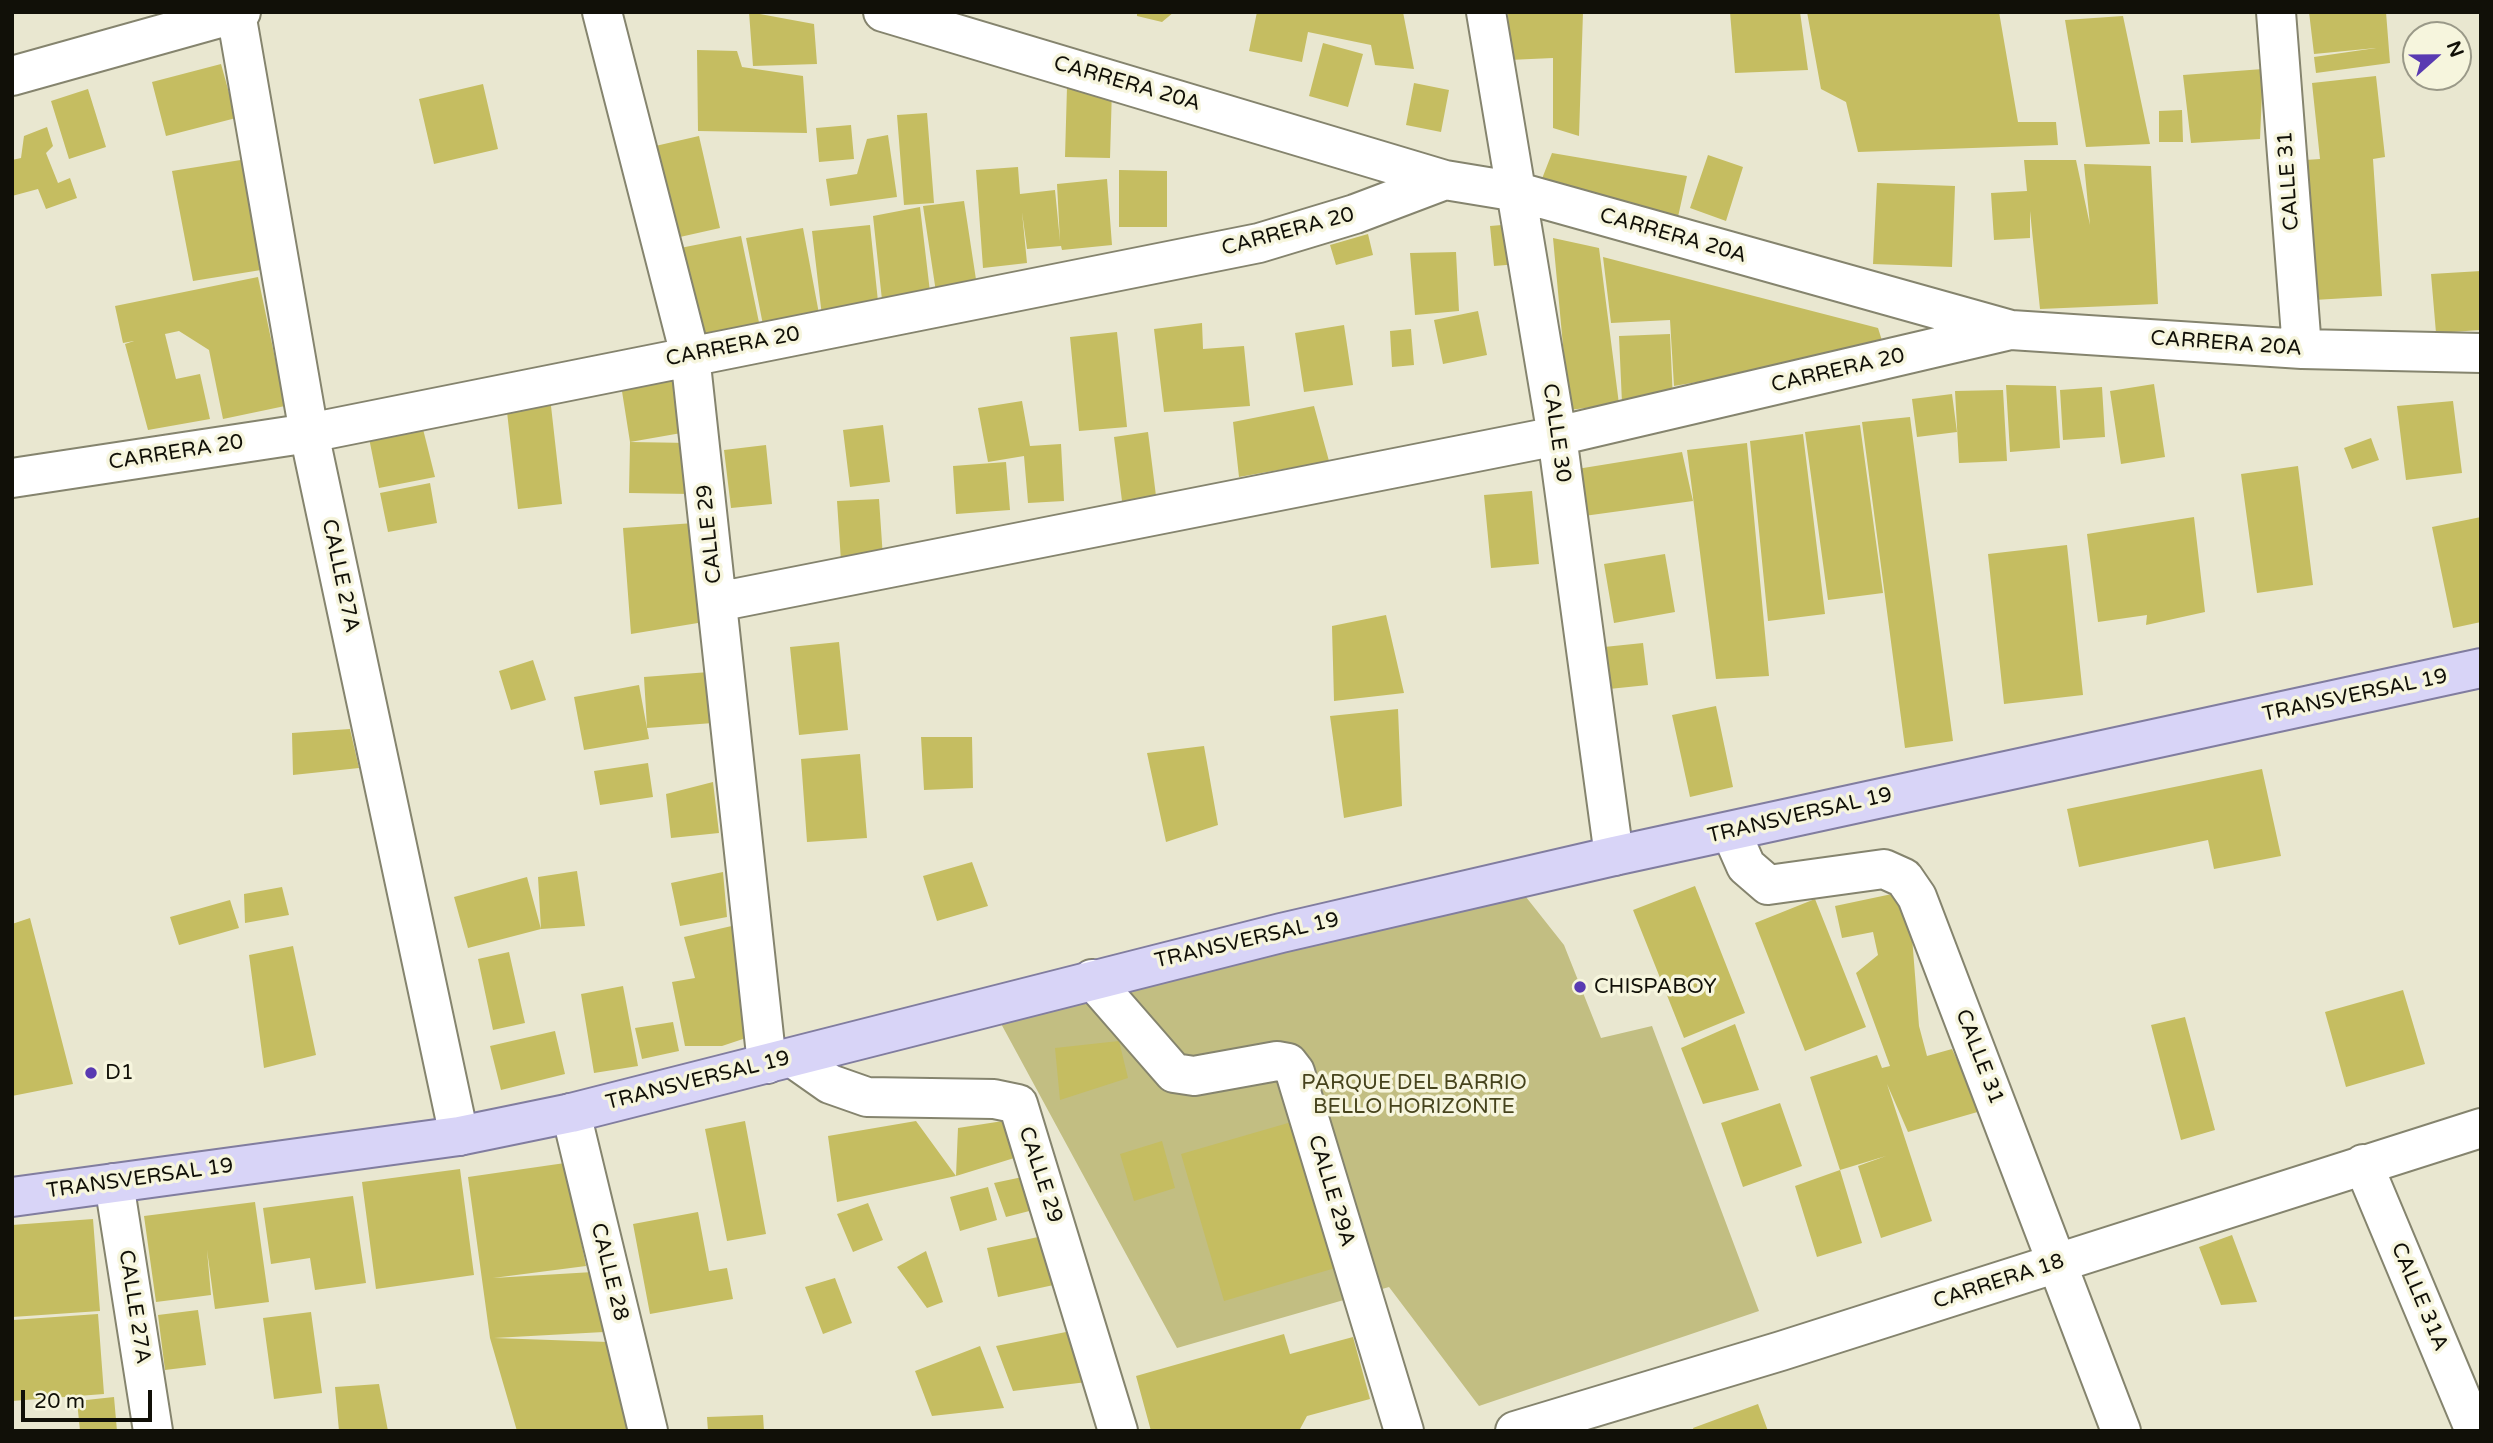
<!DOCTYPE html>
<style>
body{margin:0}
#map{position:relative;width:2493px;height:1443px;overflow:hidden;background:#e9e7d0;font-family:"Varela Round",sans-serif}
canvas{display:block}
.frame{position:absolute;inset:0;border:14px solid #111008;pointer-events:none}
.north{position:absolute;left:2402px;top:21px;width:70px;height:70px;box-sizing:border-box;background:#f6f5dd;border:2px solid #9a9988;border-radius:50%;rotate:69deg;font-size:19px;font-weight:700;line-height:28px;text-align:center;color:#111008}
.north::after{content:'';display:block;margin:auto;width:24px;height:32px;background:#593ab2;clip-path:polygon(50% 0,100% 100%,50% 72%,0 100%)}
.scale{position:absolute;left:21px;top:1390px;width:131px;height:32px;box-sizing:border-box;border:4px solid #111008;border-top:0;padding-left:9px;font-size:21px;line-height:24px;white-space:nowrap;color:#111008;-webkit-text-stroke:5px #f6f5dd;paint-order:stroke}
</style>
<div id="map">
<canvas width="2493" height="1443"></canvas>
<div class="frame"></div>
<div class="north">N</div>
<div class="scale">20 m</div>
</div>
<script>
const context = document.querySelector('canvas').getContext('2d');
context.lineJoin = 'round';
function fill(path, color) { context.fillStyle = color; context.fill(path, 'evenodd'); }
function trace(path, color, width, dash) { context.strokeStyle = color; context.lineWidth = width; context.lineCap = dash ? 'butt' : 'round'; context.setLineDash(dash || []); context.stroke(path); }
function label(font, color, halo, rows, align = 'center') {
  context.font = font + ' "Varela Round",sans-serif'; context.lineWidth = 7; context.setLineDash([]); context.textBaseline = 'middle'; context.strokeStyle = halo; context.fillStyle = color; for (const [text, x, y, turn = 0] of rows) {
    context.save(); context.translate(x, y); context.rotate((+turn || 0) * Math.PI / 180); context.textAlign = isNaN(turn) ? turn : align; if (halo) context.strokeText(text, 0, 0); context.fillText(text, 0, 0); context.restore();
  }
}
const green = new Path2D(`
 M 1507,873 L 1564,945 L 1601,1038 L 1652,1026 L 1759,1311 L 1479,1406 L 1389,1287 L 1177,1348 L 986,996 Z`);
const building = new Path2D(`
 M 749,12 L 814,24 L 817,64 L 753,66 Z
 M 1137,12 L 1174,12 L 1162,22 L 1137,16 Z
 M 1257,12 L 1403,12 L 1414,69 L 1375,65 L 1371,45 L 1308,32 L 1302,62 L 1249,51 Z
 M 1508,12 L 1583,12 L 1579,136 L 1553,128 L 1553,58 L 1509,60 Z
 M 1730,12 L 1800,12 L 1808,70 L 1735,73 Z
 M 1807,12 L 1999,12 L 2018,122 L 2056,122 L 2058,145 L 1858,152 L 1846,102 L 1821,89 Z
 M 2309,12 L 2386,12 L 2390,63 L 2316,73 L 2314,57 L 2376,48 L 2314,54 Z
 M 2123,16 L 2150,144 L 2086,147 L 2065,20 Z
 M 1323,43 L 1363,54 L 1348,107 L 1309,96 Z
 M 697,50 L 737,51 L 742,67 L 803,76 L 807,133 L 698,131 Z
 M 221,64 L 236,118 L 166,136 L 152,82 Z
 M 2263,69 L 2260,139 L 2191,143 L 2183,75 Z
 M 2376,76 L 2385,157 L 2373,159 L 2382,296 L 2314,300 L 2305,160 L 2320,159 L 2312,83 Z
 M 1414,83 L 1449,90 L 1441,132 L 1406,125 Z
 M 483,84 L 498,149 L 434,164 L 419,99 Z
 M 1067,87 L 1112,88 L 1110,158 L 1065,157 Z
 M 88,89 L 106,147 L 69,159 L 51,101 Z
 M 2182,110 L 2183,142 L 2159,142 L 2159,111 Z
 M 927,113 L 934,203 L 904,205 L 897,115 Z
 M 851,125 L 854,159 L 819,162 L 816,128 Z
 M 47,127 L 53,146 L 46,153 L 58,183 L 70,178 L 77,198 L 46,209 L 38,189 L 12,196 L 12,160 L 21,158 L 24,136 Z
 M 888,135 L 897,197 L 830,206 L 826,179 L 857,174 L 867,139 Z
 M 699,136 L 720,228 L 671,239 L 651,147 Z
 M 1552,153 L 1687,176 L 1676,226 L 1538,189 Z
 M 1708,155 L 1743,167 L 1726,221 L 1690,208 Z
 M 247,159 L 261,270 L 193,281 L 172,171 Z
 M 2024,160 L 2076,160 L 2090,225 L 2084,164 L 2151,166 L 2158,304 L 2040,309 L 2030,211 L 2030,238 L 1994,240 L 1991,193 L 2027,191 Z
 M 1018,167 L 1020,194 L 1055,190 L 1060,241 L 1057,184 L 1107,179 L 1112,245 L 1062,250 L 1061,246 L 1027,249 L 1022,212 L 1027,263 L 983,268 L 976,170 Z
 M 1119,170 L 1167,171 L 1167,227 L 1119,227 Z
 M 1877,183 L 1955,186 L 1952,267 L 1873,264 Z
 M 964,201 L 977,286 L 936,292 L 923,206 Z
 M 920,207 L 930,292 L 882,300 L 873,216 Z
 M 1514,224 L 1518,264 L 1494,266 L 1490,226 Z
 M 870,225 L 879,311 L 822,316 L 812,231 Z
 M 803,228 L 820,319 L 764,330 L 746,238 Z
 M 1368,234 L 1373,255 L 1336,265 L 1330,245 Z
 M 741,236 L 761,332 L 690,347 L 670,250 Z
 M 1553,238 L 1599,248 L 1619,404 L 1569,410 Z
 M 1456,252 L 1459,311 L 1415,315 L 1410,253 Z
 M 1603,257 L 1878,328 L 1885,350 L 1674,386 L 1670,320 L 1611,323 Z
 M 2481,271 L 2481,330 L 2436,333 L 2431,274 Z
 M 258,277 L 285,406 L 223,419 L 209,350 L 179,331 L 165,334 L 176,379 L 200,374 L 210,419 L 148,430 L 125,344 L 134,341 L 123,343 L 115,306 Z
 M 1478,311 L 1487,355 L 1443,364 L 1434,320 Z
 M 1202,323 L 1203,349 L 1244,346 L 1250,406 L 1164,412 L 1154,329 Z
 M 1344,325 L 1353,385 L 1304,392 L 1295,333 Z
 M 1411,329 L 1414,365 L 1392,367 L 1390,331 Z
 M 1117,332 L 1127,427 L 1079,431 L 1070,337 Z
 M 1670,334 L 1673,401 L 1622,403 L 1619,336 Z
 M 682,379 L 687,432 L 630,442 L 691,443 L 690,494 L 629,493 L 630,442 L 621,385 Z
 M 2154,384 L 2165,457 L 2121,464 L 2110,391 Z
 M 2006,385 L 2056,386 L 2060,448 L 2010,452 Z
 M 2102,387 L 2105,437 L 2063,440 L 2060,390 Z
 M 2003,390 L 2007,461 L 1959,463 L 1955,391 Z
 M 1952,394 L 1957,432 L 1917,437 L 1912,399 Z
 M 550,397 L 562,504 L 518,509 L 506,403 Z
 M 1022,401 L 1030,446 L 1061,444 L 1064,501 L 1028,503 L 1024,456 L 988,462 L 978,408 Z
 M 2453,401 L 2462,473 L 2406,480 L 2397,406 Z
 M 1314,406 L 1329,461 L 1239,477 L 1233,422 Z
 M 1910,417 L 1953,741 L 1905,748 L 1862,422 Z
 M 422,425 L 435,477 L 379,488 L 368,433 Z
 M 883,425 L 890,482 L 850,487 L 843,430 Z
 M 1860,425 L 1883,593 L 1828,600 L 1805,432 Z
 M 1148,432 L 1156,496 L 1122,501 L 1114,437 Z
 M 1803,434 L 1825,614 L 1768,621 L 1750,441 Z
 M 2371,438 L 2379,460 L 2352,469 L 2344,448 Z
 M 1747,443 L 1769,676 L 1716,679 L 1687,450 Z
 M 766,445 L 772,504 L 731,508 L 724,450 Z
 M 1682,452 L 1693,501 L 1584,516 L 1577,469 Z
 M 1006,462 L 1010,510 L 956,514 L 953,466 Z
 M 2298,466 L 2313,585 L 2257,593 L 2241,474 Z
 M 430,483 L 437,523 L 388,532 L 380,493 Z
 M 1532,491 L 1539,564 L 1491,568 L 1484,495 Z
 M 879,499 L 883,558 L 841,561 L 837,501 Z
 M 2194,517 L 2205,612 L 2146,625 L 2147,615 L 2098,622 L 2087,534 Z
 M 2481,517 L 2481,622 L 2453,628 L 2432,527 Z
 M 694,523 L 704,622 L 631,634 L 623,528 Z
 M 2067,545 L 2083,695 L 2004,704 L 1988,554 Z
 M 1665,554 L 1675,612 L 1614,623 L 1604,564 Z
 M 1386,615 L 1404,693 L 1334,701 L 1332,626 Z
 M 839,642 L 848,730 L 799,735 L 790,647 Z
 M 1643,643 L 1648,685 L 1609,689 L 1604,647 Z
 M 533,660 L 546,700 L 511,710 L 499,671 Z
 M 709,672 L 713,723 L 647,728 L 644,677 Z
 M 639,685 L 649,739 L 584,750 L 574,697 Z
 M 1716,706 L 1733,787 L 1690,797 L 1672,715 Z
 M 1398,709 L 1402,806 L 1344,818 L 1330,716 Z
 M 350,729 L 359,768 L 293,775 L 292,733 Z
 M 921,737 L 972,737 L 973,788 L 924,790 Z
 M 1204,746 L 1218,825 L 1166,842 L 1147,753 Z
 M 860,754 L 867,838 L 807,842 L 801,759 Z
 M 648,763 L 653,797 L 600,805 L 594,771 Z
 M 2262,769 L 2281,856 L 2214,869 L 2208,840 L 2079,867 L 2067,809 Z
 M 713,782 L 719,833 L 671,838 L 666,794 Z
 M 972,862 L 988,906 L 937,921 L 923,876 Z
 M 577,871 L 585,926 L 541,929 L 538,877 Z
 M 723,872 L 727,917 L 680,926 L 671,883 Z
 M 527,877 L 541,929 L 468,948 L 454,897 Z
 M 1695,886 L 1745,1013 L 1684,1038 L 1633,910 Z
 M 282,887 L 289,915 L 245,923 L 244,894 Z
 M 1892,894 L 1911,924 L 1919,1026 L 1927,1056 L 1952,1049 L 1981,1111 L 1908,1132 L 1887,1084 L 1932,1221 L 1881,1238 L 1858,1166 L 1886,1156 L 1840,1170 L 1862,1243 L 1817,1257 L 1795,1186 L 1840,1170 L 1810,1077 L 1877,1055 L 1882,1068 L 1890,1066 L 1856,973 L 1878,955 L 1873,932 L 1842,938 L 1835,906 Z
 M 1815,899 L 1866,1027 L 1805,1051 L 1755,923 Z
 M 230,900 L 239,928 L 179,945 L 170,917 Z
 M 30,918 L 73,1084 L 12,1096 L 12,924 Z
 M 736,925 L 752,1036 L 722,1046 L 685,1046 L 672,982 L 695,978 L 684,937 Z
 M 293,946 L 316,1055 L 264,1068 L 249,955 Z
 M 509,952 L 525,1023 L 493,1030 L 478,959 Z
 M 623,986 L 638,1066 L 594,1073 L 581,994 Z
 M 2403,990 L 2425,1064 L 2346,1087 L 2325,1012 Z
 M 2185,1017 L 2215,1130 L 2181,1140 L 2151,1025 Z
 M 673,1022 L 679,1051 L 642,1059 L 635,1028 Z
 M 1735,1024 L 1759,1090 L 1703,1104 L 1681,1048 Z
 M 555,1031 L 565,1074 L 501,1090 L 490,1046 Z
 M 1119,1041 L 1128,1078 L 1060,1100 L 1055,1048 Z
 M 1780,1103 L 1802,1166 L 1743,1187 L 1721,1123 Z
 M 745,1121 L 766,1234 L 727,1241 L 705,1129 Z
 M 916,1121 L 956,1176 L 958,1128 L 1003,1121 L 1024,1155 L 956,1176 L 837,1202 L 828,1136 Z
 M 1295,1121 L 1352,1263 L 1224,1301 L 1181,1154 Z
 M 1162,1141 L 1175,1188 L 1134,1201 L 1120,1154 Z
 M 565,1163 L 586,1266 L 493,1278 L 593,1272 L 604,1332 L 494,1338 L 608,1342 L 632,1431 L 517,1431 L 490,1338 L 468,1177 Z
 M 460,1169 L 474,1275 L 376,1289 L 362,1182 Z
 M 1032,1175 L 1041,1208 L 1006,1217 L 994,1183 Z
 M 988,1187 L 997,1220 L 960,1231 L 950,1197 Z
 M 353,1196 L 366,1283 L 315,1290 L 310,1258 L 271,1264 L 263,1208 Z
 M 255,1202 L 269,1302 L 215,1309 L 207,1250 L 211,1295 L 156,1302 L 144,1216 Z
 M 868,1203 L 883,1240 L 853,1252 L 837,1214 Z
 M 698,1212 L 709,1271 L 727,1268 L 733,1299 L 650,1314 L 633,1224 Z
 M 93,1219 L 100,1311 L 12,1317 L 12,1225 Z
 M 1052,1234 L 1063,1283 L 998,1297 L 987,1248 Z
 M 2232,1235 L 2257,1302 L 2221,1305 L 2199,1247 Z
 M 926,1251 L 943,1302 L 927,1308 L 897,1267 Z
 M 835,1278 L 852,1323 L 823,1334 L 805,1287 Z
 M 198,1310 L 206,1365 L 165,1370 L 158,1315 Z
 M 311,1312 L 322,1393 L 274,1399 L 263,1318 Z
 M 98,1314 L 104,1394 L 12,1401 L 12,1320 Z
 M 1071,1331 L 1087,1382 L 1013,1391 L 996,1346 Z
 M 1284,1334 L 1290,1354 L 1353,1337 L 1370,1399 L 1307,1416 L 1300,1429 L 1294,1431 L 1151,1431 L 1136,1376 Z
 M 980,1346 L 1004,1408 L 932,1416 L 915,1371 Z
 M 379,1384 L 388,1431 L 339,1431 L 335,1387 Z
 M 114,1397 L 117,1431 L 80,1431 L 77,1401 Z
 M 1758,1404 L 1768,1431 L 1694,1431 L 1693,1428 Z
 M 763,1415 L 764,1431 L 708,1431 L 707,1417 Z`);
const minor = new Path2D(`
 M 602,12 L 690,355 L 767,1064
 M 883,12 L 1445,180 L 1518,192 L 2011,330 L 2302,349 L 2481,353
 M 1486,12 L 1557,436 L 1614,856
 M 2276,12 L 2302,349
 M 236,13 L 309,433 L 459,1136
 M 12,76 L 241,12
 M 12,478 L 309,433 L 1259,243 L 1355,214 L 1445,180
 M 717,602 L 1557,436 L 2006,331
 M 1731,832 L 1746,866 L 1768,885 L 1884,869 L 1904,878 L 1917,897 L 2121,1431
 M 1092,979 L 1174,1073 L 1194,1076 L 1277,1061 L 1288,1063 L 1295,1072 L 1404,1431
 M 793,1058 L 830,1084 L 867,1097 L 994,1099 L 1018,1104 L 1118,1431
 M 571,1113 L 648,1431
 M 2363,1164 L 2475,1431
 M 114,1183 L 153,1431
 M 1515,1431 L 1781,1351 L 2481,1128`);
const primary = new Path2D(`
 M 12,1197 L 459,1136 L 571,1113 L 1281,933 L 1614,856 L 2481,668`);
const markers = [
 [1580,987,7,"#593ab2"],
 [91,1073,7,"#593ab2"]
];
const streetNames = [
 ["CARRERA 20A",1127,84,16],
 ["CALLE 31",2289,181,-94],
 ["CARRERA 20",1288,232,-15],
 ["CARRERA 20A",1673,236,16],
 ["CARRERA 20A",2226,344,4],
 ["CARRERA 20",733,347,-11],
 ["CARRERA 20",1838,371,-13],
 ["CALLE 30",1556,433,82],
 ["CARRERA 20",176,453,-9],
 ["CALLE 29",710,534,-96],
 ["CALLE 27A",340,576,78],
 ["TRANSVERSAL 19",2355,696,-12],
 ["TRANSVERSAL 19",1800,816,-13],
 ["TRANSVERSAL 19",1247,941,-13],
 ["CALLE 31",1979,1057,69],
 ["TRANSVERSAL 19",698,1081,-14],
 ["CALLE 29",1040,1175,72],
 ["TRANSVERSAL 19",140,1179,-8],
 ["CALLE 29A",1331,1191,73],
 ["CALLE 28",609,1272,76],
 ["CARRERA 18",1999,1282,-18],
 ["CALLE 31A",2419,1297,67],
 ["CALLE 27A",134,1307,81]
];
const poiNames = [
 ["CHISPABOY",1594,987],
 ["D1",105,1073]
];
const parkNames = [
 ["PARQUE DEL BARRIO",1414,1083],
 ["BELLO HORIZONTE",1414,1107]
];
fill(green, '#c2be82');
fill(building, '#c5bd61');
trace(minor, '#85846e', 42);
trace(primary, '#817d9f', 42);
trace(minor, '#fff', 38);
trace(primary, '#d8d4f7', 38);
for (const [x, y, r, color] of markers) { const dot = new Path2D(); dot.arc(x, y, r, 0, 2 * Math.PI); context.fillStyle = color; context.fill(dot); trace(dot, '#f6f5dd', 2.5); }
label('21px', '#111008', '#f6f5dd', streetNames);
label('21px', '#111008', '#f6f5dd', poiNames, 'left');
label('21px', '#46431c', '#f6f5dd', parkNames);
</script>
